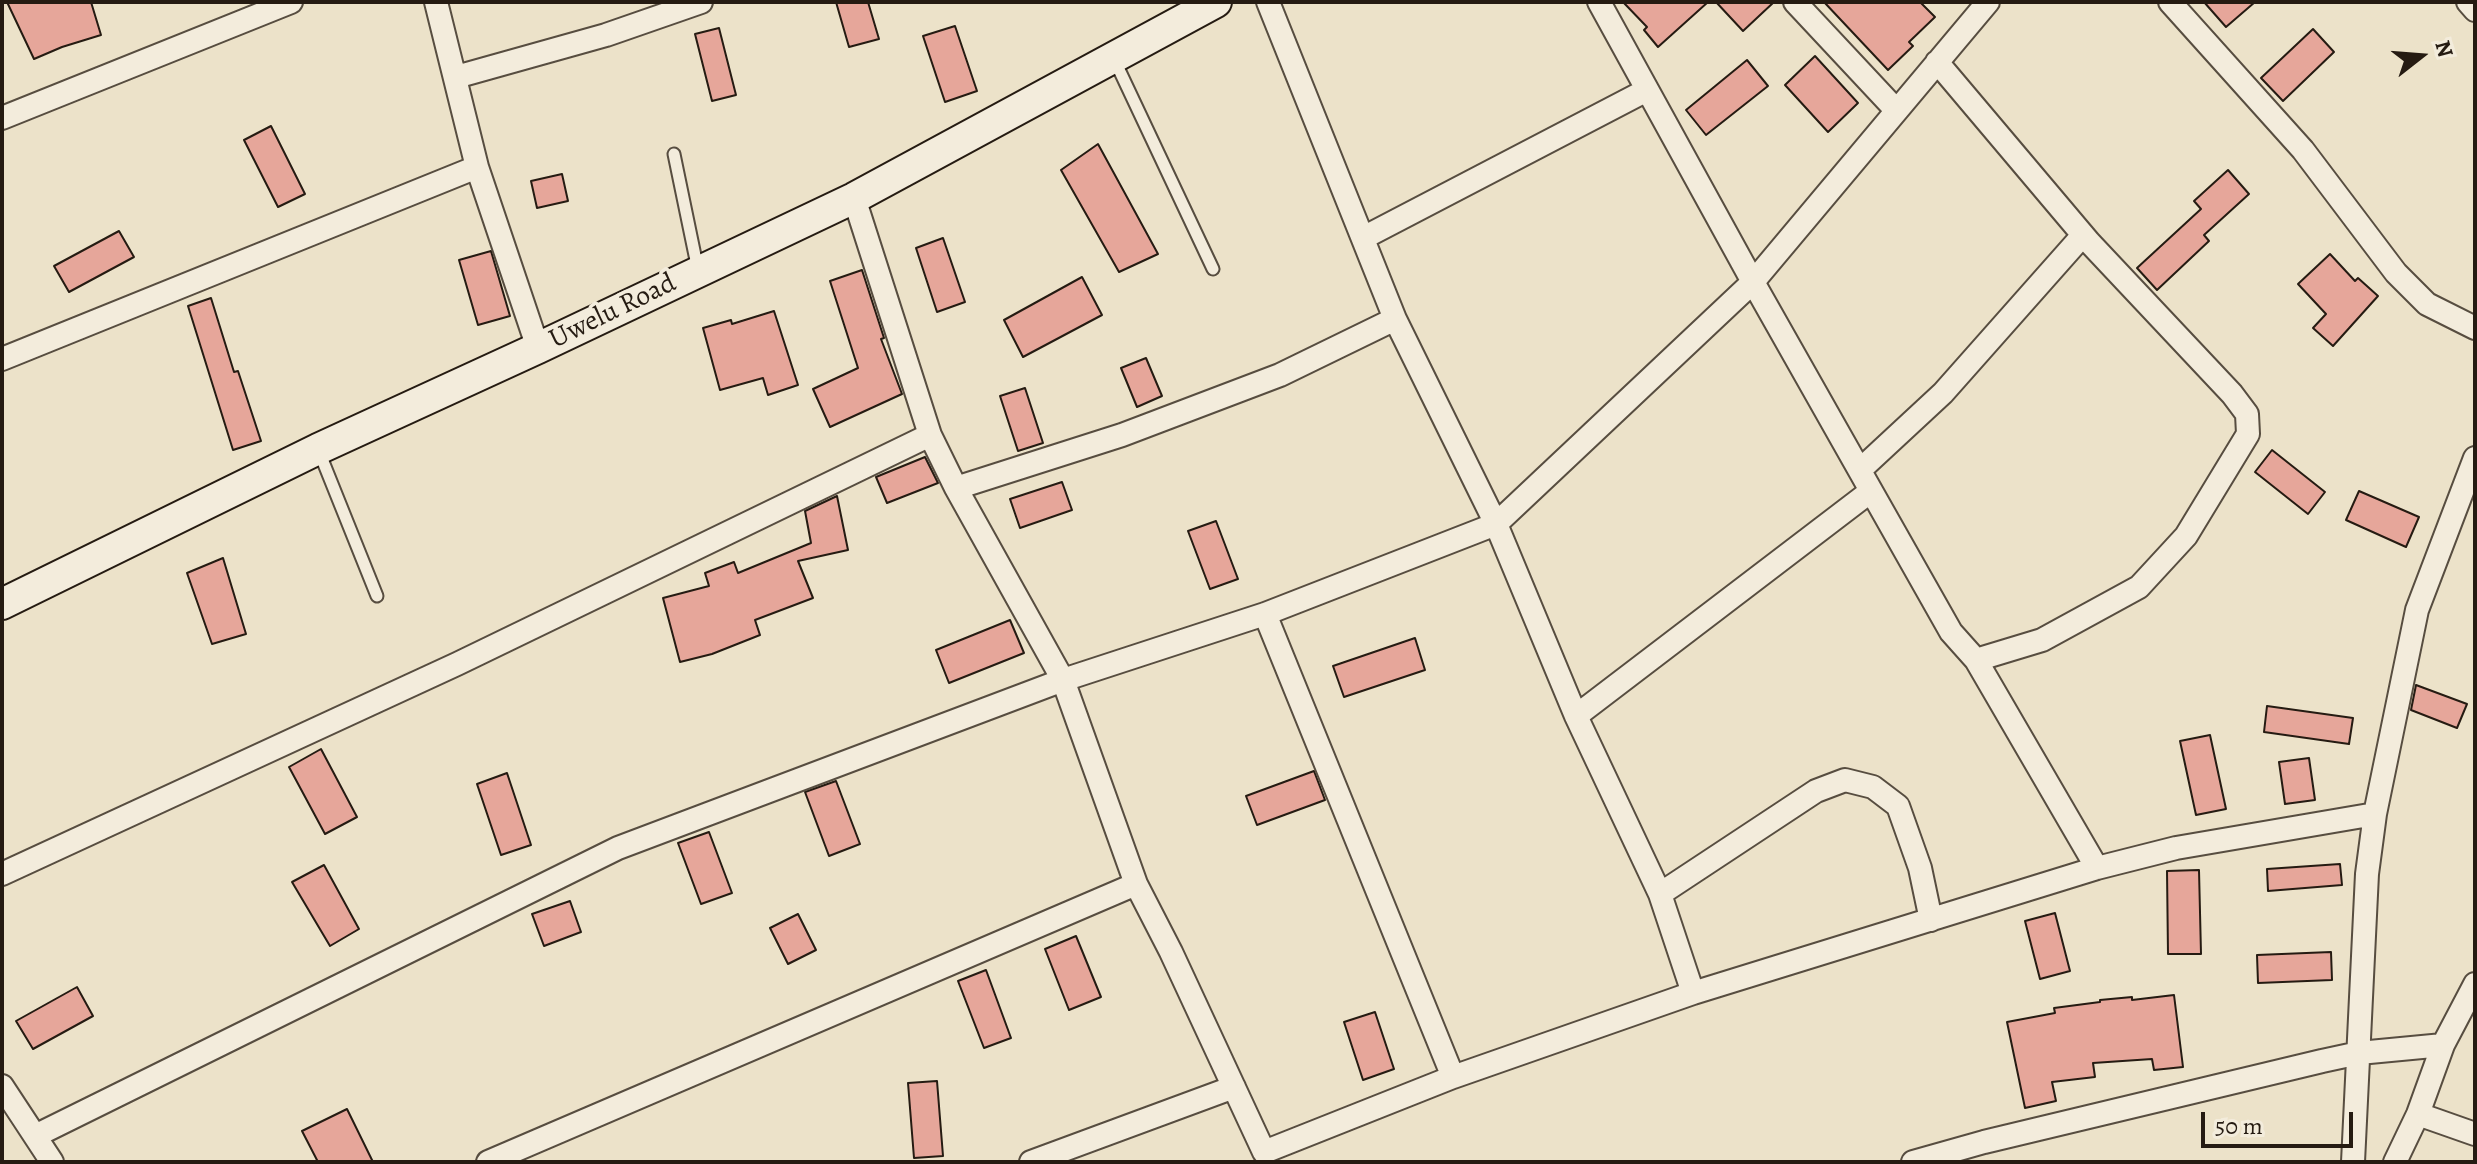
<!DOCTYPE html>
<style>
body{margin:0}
#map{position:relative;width:2477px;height:1164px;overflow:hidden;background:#ece2c9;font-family:Alegreya,serif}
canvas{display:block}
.frame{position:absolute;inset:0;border:4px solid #251b12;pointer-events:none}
.north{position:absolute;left:2381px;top:16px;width:80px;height:80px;-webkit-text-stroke:6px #f3ecdc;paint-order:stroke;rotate:73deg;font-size:22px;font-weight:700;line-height:32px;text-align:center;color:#251b12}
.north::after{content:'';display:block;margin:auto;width:28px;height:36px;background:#251b12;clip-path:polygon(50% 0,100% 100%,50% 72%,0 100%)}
.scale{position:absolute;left:2201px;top:1112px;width:152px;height:36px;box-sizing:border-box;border:4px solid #251b12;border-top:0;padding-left:10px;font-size:24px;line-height:28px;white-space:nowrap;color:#251b12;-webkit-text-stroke:6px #f3ecdc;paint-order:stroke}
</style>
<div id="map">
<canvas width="2477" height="1164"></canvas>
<div class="frame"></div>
<div class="north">N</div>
<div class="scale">50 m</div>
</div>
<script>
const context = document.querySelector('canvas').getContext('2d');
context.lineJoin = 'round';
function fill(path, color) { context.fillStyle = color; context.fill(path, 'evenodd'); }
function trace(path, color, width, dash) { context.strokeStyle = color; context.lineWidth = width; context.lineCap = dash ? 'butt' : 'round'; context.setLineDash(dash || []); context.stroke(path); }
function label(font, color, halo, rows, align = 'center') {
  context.font = font + ' Alegreya,serif'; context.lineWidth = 7; context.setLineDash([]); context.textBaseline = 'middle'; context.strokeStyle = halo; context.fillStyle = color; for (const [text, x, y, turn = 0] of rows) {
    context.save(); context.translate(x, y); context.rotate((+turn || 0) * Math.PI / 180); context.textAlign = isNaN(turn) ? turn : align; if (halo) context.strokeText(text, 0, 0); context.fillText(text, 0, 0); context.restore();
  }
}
const building = new Path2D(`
 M 7,2 L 91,2 L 101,35 L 62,47 L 34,59 Z
 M 836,2 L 868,2 L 879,39 L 849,47 Z
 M 1623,2 L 1708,2 L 1658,47 L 1644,30 L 1647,27 Z
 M 1716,2 L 1774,2 L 1743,31 Z
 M 1824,2 L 1920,2 L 1935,17 L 1909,42 L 1913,46 L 1888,70 Z
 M 2204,2 L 2255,2 L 2226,27 Z
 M 955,26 L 977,91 L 945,102 L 923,36 Z
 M 719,28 L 736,95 L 712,101 L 695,34 Z
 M 2313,29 L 2334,52 L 2283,101 L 2261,78 Z
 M 1815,56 L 1858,103 L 1828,132 L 1785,85 Z
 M 1747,60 L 1768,86 L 1706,135 L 1686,110 Z
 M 271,126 L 305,194 L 278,207 L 244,140 Z
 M 1098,144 L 1158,254 L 1119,272 L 1061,170 Z
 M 2228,170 L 2249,194 L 2204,235 L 2209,241 L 2157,290 L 2137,268 L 2201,209 L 2194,201 Z
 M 562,174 L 568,201 L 537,208 L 531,181 Z
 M 119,231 L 134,257 L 69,292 L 54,266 Z
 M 943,238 L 965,302 L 937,312 L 916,248 Z
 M 491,251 L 510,316 L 478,325 L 459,260 Z
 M 2330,254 L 2355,281 L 2358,278 L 2378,296 L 2333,346 L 2313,328 L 2326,314 L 2298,284 Z
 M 862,270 L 884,338 L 881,339 L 902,394 L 830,427 L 813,389 L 858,368 L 830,281 Z
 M 1082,277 L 1102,315 L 1023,357 L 1004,320 Z
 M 211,298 L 234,372 L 238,371 L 261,441 L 233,450 L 188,306 Z
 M 774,311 L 798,385 L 768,395 L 763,378 L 720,390 L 703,328 L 731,320 L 732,324 Z
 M 1146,358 L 1162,396 L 1137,407 L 1121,368 Z
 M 1025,388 L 1043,443 L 1018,451 L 1000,396 Z
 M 2272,450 L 2325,492 L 2308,514 L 2255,472 Z
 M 925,457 L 938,483 L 887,503 L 876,477 Z
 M 1062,482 L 1072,510 L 1020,528 L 1010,499 Z
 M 2359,491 L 2419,517 L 2406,547 L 2346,520 Z
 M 837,496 L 848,550 L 798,561 L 813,598 L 755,620 L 760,635 L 712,654 L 680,662 L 663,598 L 709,586 L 705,573 L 734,562 L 738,573 L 811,543 L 805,511 Z
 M 1216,521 L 1238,579 L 1210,589 L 1188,531 Z
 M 223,558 L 246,634 L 212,644 L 187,573 Z
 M 1010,620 L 1024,653 L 949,683 L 936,650 Z
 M 1415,638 L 1425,670 L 1344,697 L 1333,666 Z
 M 2416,685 L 2467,704 L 2457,728 L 2411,710 Z
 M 2267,706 L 2353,718 L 2349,744 L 2264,732 Z
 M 2210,735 L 2226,809 L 2196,815 L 2180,741 Z
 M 321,749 L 357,817 L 325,834 L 289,767 Z
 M 2309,758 L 2315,800 L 2285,804 L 2279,762 Z
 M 1314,771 L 1325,800 L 1257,825 L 1246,796 Z
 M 507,773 L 531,845 L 501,855 L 477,784 Z
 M 836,781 L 860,844 L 829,856 L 805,792 Z
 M 709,832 L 732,893 L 701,904 L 678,843 Z
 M 2340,864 L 2342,885 L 2268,891 L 2267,869 Z
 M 324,865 L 359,929 L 330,946 L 292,882 Z
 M 2199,870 L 2201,954 L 2168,954 L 2167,871 Z
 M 570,901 L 581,932 L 544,946 L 532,914 Z
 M 2055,913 L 2070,971 L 2040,979 L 2025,921 Z
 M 798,914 L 816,950 L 788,964 L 770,928 Z
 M 1076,936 L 1101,997 L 1069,1010 L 1045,949 Z
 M 2331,952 L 2332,980 L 2258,983 L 2257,955 Z
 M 986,970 L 1011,1038 L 984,1048 L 958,981 Z
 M 77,987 L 93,1016 L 33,1049 L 16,1021 Z
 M 2174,995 L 2183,1067 L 2154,1070 L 2152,1059 L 2093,1063 L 2095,1077 L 2052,1082 L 2056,1101 L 2025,1108 L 2007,1022 L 2055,1013 L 2054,1008 L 2100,1002 L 2100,1000 L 2132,997 L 2132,1000 Z
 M 1375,1012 L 1394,1069 L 1363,1080 L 1344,1022 Z
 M 937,1081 L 943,1156 L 914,1158 L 908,1083 Z
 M 347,1109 L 373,1162 L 318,1162 L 302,1131 Z`);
const lane = new Path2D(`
 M 1115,61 L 1213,269
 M 674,154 L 698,270
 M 318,449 L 377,596`);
const street = new Path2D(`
 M 436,2 L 477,167 L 538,348
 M 1268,2 L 1395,319 L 1496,524 L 1576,716 L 1660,894 L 1693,993
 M 1599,2 L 1753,282 L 1951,632 L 1976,660 L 2097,868
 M 1795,2 L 1896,110
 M 2170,2 L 2303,150 L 2396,273 L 2427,304 L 2475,328
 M 2468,2 L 2475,10
 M 1937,62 L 2089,242 L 2232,394 L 2247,414 L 2248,434 L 2186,536 L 2139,587 L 2042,640 L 1976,660
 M 456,77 L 606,35 L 701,2
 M 2,118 L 291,2
 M 854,198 L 930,435 L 956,488 L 1063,680 L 1136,884 L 1171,952 L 1264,1152 L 1453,1077 L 1693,993 L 2097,868 L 2176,848 L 2375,814
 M 1363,238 L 1647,90
 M 2,359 L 477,167
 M 1860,470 L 1943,393 L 2083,235
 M 956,488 L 1122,435 L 1280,375 L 1395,319
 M 1265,614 L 1453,1077
 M 1576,716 L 1871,491
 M 2,874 L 457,664 L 930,435
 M 1660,894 L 1816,791 L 1845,780 L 1873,787 L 1898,806 L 1920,868 L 1931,920
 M 2,1086 L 52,1162
 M 2418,1114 L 2475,1134
 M 35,1136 L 618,848 L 1063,680 L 1265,614 L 1496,524 L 1753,282 L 1988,2
 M 488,1162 L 1136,884
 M 1031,1162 L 1234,1087
 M 1913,1162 L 1984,1142 L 2322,1061 L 2359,1053 L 2443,1045
 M 2353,1162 L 2367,874 L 2375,814 L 2417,610 L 2475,458
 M 2395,1162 L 2418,1114 L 2443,1045 L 2475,984`);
const secondary = new Path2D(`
 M 2,604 L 318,449 L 538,348 L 854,198 L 1216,2`);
const streetNames = [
 ["Uwelu Road",613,312,-26]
];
fill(building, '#e6a69a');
trace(building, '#251b12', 2);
trace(lane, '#574d40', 15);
trace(street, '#574d40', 26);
trace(secondary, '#251b12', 34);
trace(lane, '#f3ecdc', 11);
trace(street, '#f3ecdc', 22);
trace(secondary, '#f3ecdc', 30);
label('28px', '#251b12', '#f3ecdc', streetNames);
</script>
